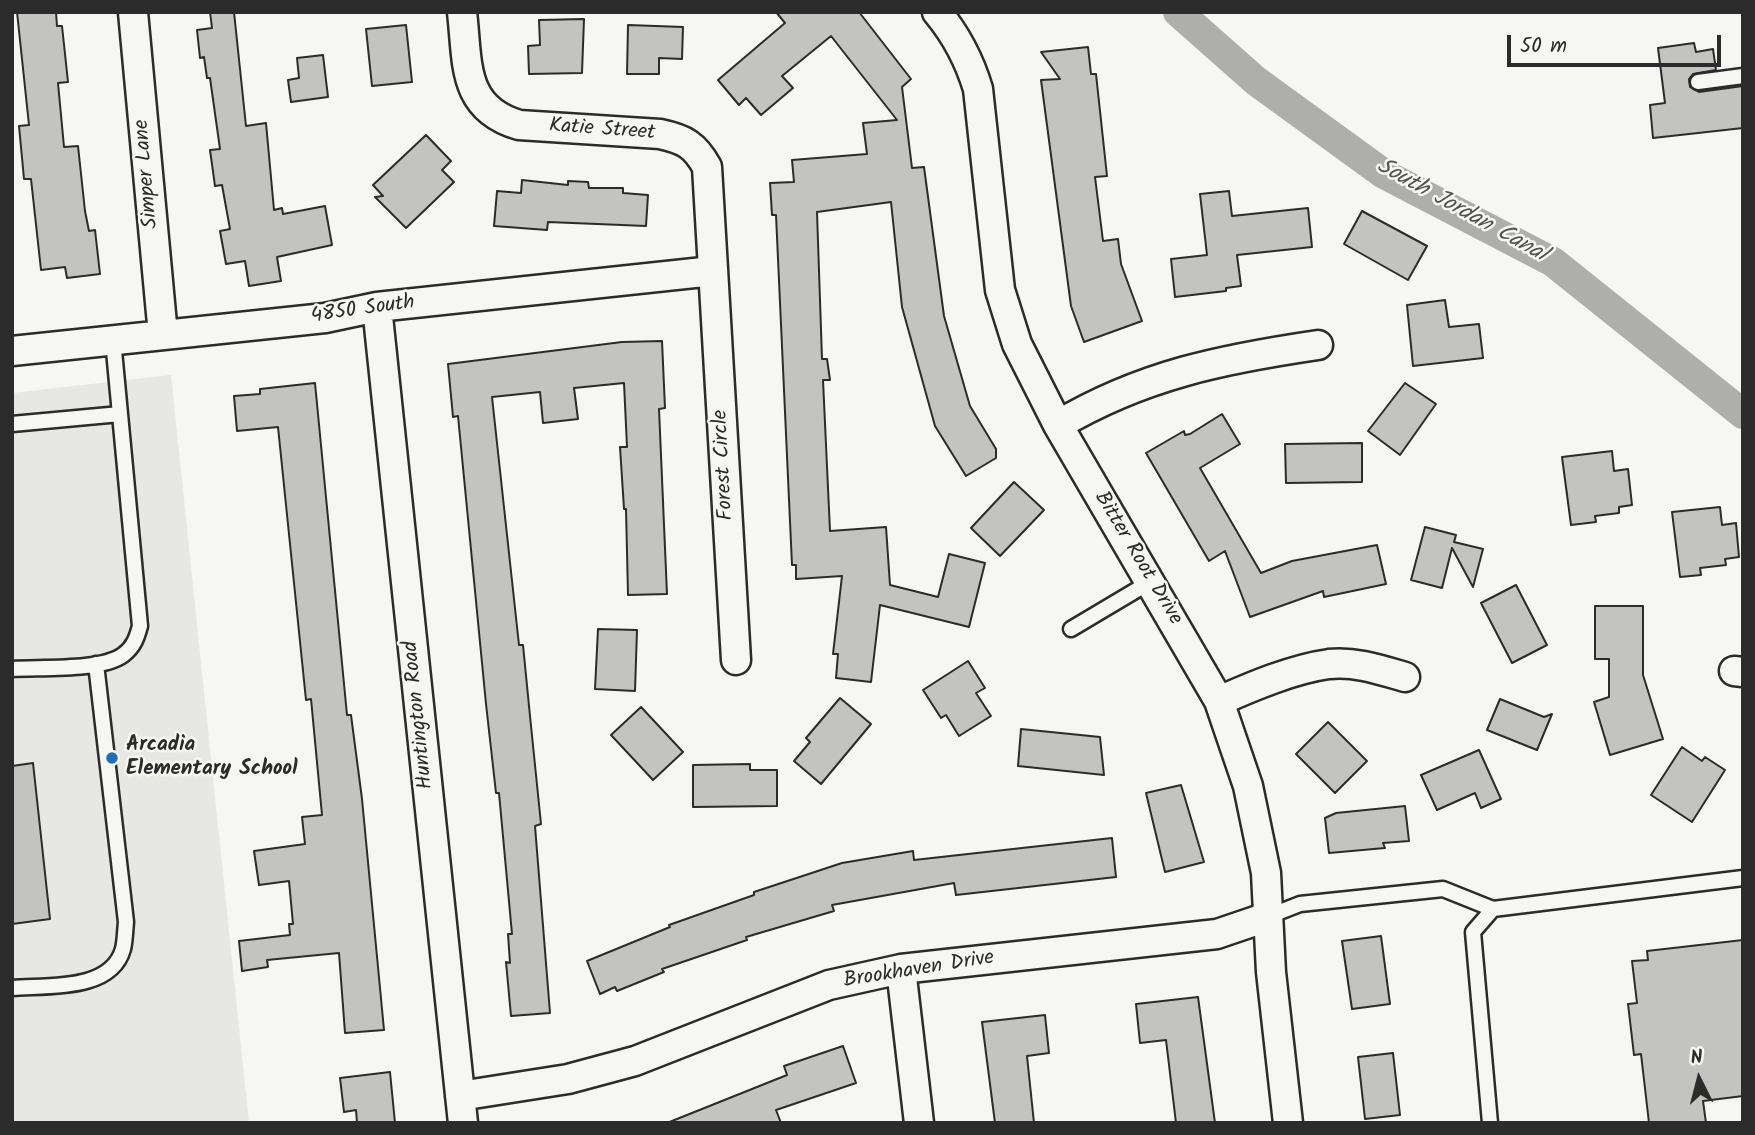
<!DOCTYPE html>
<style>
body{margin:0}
#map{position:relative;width:1755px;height:1135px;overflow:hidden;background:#f6f6f2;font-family:Kalam,sans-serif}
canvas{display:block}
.frame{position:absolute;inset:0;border:14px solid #2b2b2b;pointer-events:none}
.north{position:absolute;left:1664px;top:1044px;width:70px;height:70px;-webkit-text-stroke:5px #f6f6f2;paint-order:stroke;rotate:354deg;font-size:19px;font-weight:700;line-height:28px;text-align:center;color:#2b2b2b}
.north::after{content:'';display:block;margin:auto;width:24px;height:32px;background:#2b2b2b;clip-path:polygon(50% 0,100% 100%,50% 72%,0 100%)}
.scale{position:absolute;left:1507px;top:35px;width:214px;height:32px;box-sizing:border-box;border:4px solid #2b2b2b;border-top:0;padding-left:9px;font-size:21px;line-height:24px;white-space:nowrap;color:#2b2b2b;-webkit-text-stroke:5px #f6f6f2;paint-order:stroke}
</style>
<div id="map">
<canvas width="1755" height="1135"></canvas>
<div class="frame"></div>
<div class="north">N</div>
<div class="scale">50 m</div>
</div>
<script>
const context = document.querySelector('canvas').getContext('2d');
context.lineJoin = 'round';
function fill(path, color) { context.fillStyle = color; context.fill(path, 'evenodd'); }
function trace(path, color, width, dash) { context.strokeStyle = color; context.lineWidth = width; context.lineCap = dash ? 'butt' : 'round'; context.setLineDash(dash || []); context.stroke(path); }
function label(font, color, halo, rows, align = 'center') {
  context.font = font + ' Kalam,sans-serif'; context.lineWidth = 5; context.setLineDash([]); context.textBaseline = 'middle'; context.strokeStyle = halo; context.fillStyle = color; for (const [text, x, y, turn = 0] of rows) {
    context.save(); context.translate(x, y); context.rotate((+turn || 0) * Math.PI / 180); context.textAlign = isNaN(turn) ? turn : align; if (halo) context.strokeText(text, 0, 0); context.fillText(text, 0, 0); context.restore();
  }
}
const built = new Path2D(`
 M 171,375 L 249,1123 L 12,1123 L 12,393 Z`);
const canal = new Path2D(`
 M 1178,12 L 1256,81 L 1384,174 L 1553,262 L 1743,414`);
const building = new Path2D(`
 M 17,12 L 56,12 L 57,26 L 62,26 L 68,82 L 58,83 L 64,147 L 78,146 L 85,211 L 89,231 L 95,230 L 100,274 L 67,278 L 65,267 L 41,270 L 31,179 L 24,179 L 19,126 L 29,125 Z
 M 210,12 L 234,12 L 246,126 L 266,123 L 274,210 L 282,208 L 283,214 L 325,206 L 332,245 L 277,257 L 281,281 L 249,286 L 245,261 L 226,264 L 220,231 L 230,229 L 222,185 L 215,186 L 210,150 L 220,149 L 210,78 L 207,78 L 204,57 L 200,58 L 197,30 L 212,28 Z
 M 776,12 L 859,12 L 911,79 L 902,87 L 912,168 L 924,167 L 944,316 L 970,406 L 996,449 L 996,458 L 966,476 L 935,426 L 902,307 L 891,202 L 817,212 L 822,359 L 827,359 L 830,380 L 823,380 L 830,531 L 886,527 L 890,585 L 938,597 L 949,554 L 985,563 L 969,627 L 880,605 L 871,682 L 836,678 L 838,654 L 833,654 L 842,576 L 796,579 L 796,565 L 792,565 L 776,215 L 772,215 L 770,183 L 794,182 L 792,160 L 867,154 L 863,123 L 897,120 L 831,36 L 782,76 L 793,88 L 761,115 L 746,98 L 739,105 L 718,80 L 785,23 Z
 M 584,19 L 582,73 L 529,74 L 528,46 L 540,45 L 539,20 Z
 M 406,25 L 412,82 L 372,86 L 366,29 Z
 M 628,25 L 683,27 L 682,59 L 659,58 L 659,74 L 627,74 Z
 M 1694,43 L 1696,52 L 1713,49 L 1716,70 L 1693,74 L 1689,79 L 1690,87 L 1699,92 L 1743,86 L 1743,128 L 1653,138 L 1650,105 L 1665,103 L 1658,48 Z
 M 1088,47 L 1091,74 L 1096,74 L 1107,176 L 1095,177 L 1103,241 L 1118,239 L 1121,264 L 1142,321 L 1084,342 L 1071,306 L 1041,80 L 1060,79 L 1041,52 Z
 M 323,55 L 328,97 L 291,102 L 288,80 L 299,78 L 297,58 Z
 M 426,135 L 451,161 L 442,170 L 454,182 L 406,228 L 375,197 L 383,196 L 373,185 Z
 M 522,180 L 568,185 L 568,181 L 588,182 L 589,188 L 623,188 L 623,193 L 648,195 L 646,226 L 548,222 L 547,230 L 494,226 L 497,191 L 521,193 Z
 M 1229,191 L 1232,216 L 1308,208 L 1312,247 L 1237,255 L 1241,286 L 1226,288 L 1226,291 L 1175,297 L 1171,259 L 1207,255 L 1200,194 Z
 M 1362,211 L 1427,246 L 1408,280 L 1344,244 Z
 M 1445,300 L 1449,327 L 1479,324 L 1483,358 L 1413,366 L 1407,305 Z
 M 662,341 L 665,408 L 659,409 L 667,594 L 628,595 L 626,509 L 624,509 L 620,447 L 627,447 L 624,383 L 574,388 L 578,419 L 543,423 L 540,392 L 492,397 L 519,645 L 523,645 L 530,716 L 541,824 L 535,826 L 550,1013 L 511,1016 L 506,962 L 510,963 L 508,934 L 512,934 L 499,793 L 496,793 L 486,704 L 458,416 L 453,417 L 448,364 L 622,342 Z
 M 315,383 L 347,715 L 351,715 L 362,799 L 384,1030 L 345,1033 L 339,953 L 267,960 L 268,967 L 242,971 L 239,941 L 290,935 L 289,924 L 293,924 L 289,881 L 259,885 L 254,851 L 305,844 L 302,817 L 322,815 L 311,699 L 306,700 L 278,427 L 237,431 L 234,396 L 260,394 L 260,389 Z
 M 1405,383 L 1436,404 L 1400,455 L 1368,431 Z
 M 1222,414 L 1240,444 L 1200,468 L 1261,573 L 1292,561 L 1377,545 L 1386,584 L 1324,597 L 1323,591 L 1250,617 L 1225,551 L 1209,561 L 1146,453 L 1184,431 L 1185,435 L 1190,434 Z
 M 1362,443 L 1362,482 L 1286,483 L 1285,444 Z
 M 1612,451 L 1614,471 L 1628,469 L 1632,505 L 1619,507 L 1619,513 L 1595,516 L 1596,522 L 1571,525 L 1562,457 Z
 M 1014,482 L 1044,510 L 1000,556 L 971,528 Z
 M 1720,507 L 1722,525 L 1736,523 L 1739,557 L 1725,559 L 1726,565 L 1700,568 L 1701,575 L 1680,577 L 1672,512 Z
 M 1425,527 L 1456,535 L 1454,542 L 1483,549 L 1473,587 L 1452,548 L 1442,588 L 1411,580 Z
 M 1516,585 L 1547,645 L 1512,663 L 1481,603 Z
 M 1595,606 L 1643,606 L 1643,675 L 1663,739 L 1610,755 L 1594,702 L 1609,697 L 1609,659 L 1595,659 Z
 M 598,629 L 637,630 L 635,691 L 595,689 Z
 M 968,661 L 985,688 L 976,693 L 991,716 L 959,736 L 946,715 L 941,718 L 923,690 Z
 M 840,698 L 871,724 L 821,784 L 794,761 L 810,742 L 806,738 Z
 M 1500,699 L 1544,717 L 1552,714 L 1537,750 L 1487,730 Z
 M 641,707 L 683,752 L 653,780 L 611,735 Z
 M 1328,722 L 1367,761 L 1335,793 L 1296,754 Z
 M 1021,729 L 1100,737 L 1104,775 L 1018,766 Z
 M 1682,747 L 1702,761 L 1705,757 L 1725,770 L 1692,822 L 1651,795 Z
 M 1479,750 L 1501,799 L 1481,808 L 1475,793 L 1437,810 L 1421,775 Z
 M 33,763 L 50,919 L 12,924 L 12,766 Z
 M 750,764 L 750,770 L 777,770 L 777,806 L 693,807 L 693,765 Z
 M 1181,785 L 1204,862 L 1165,872 L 1146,793 Z
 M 1405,806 L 1409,841 L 1383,843 L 1385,848 L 1329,853 L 1325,818 L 1336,813 Z
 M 1112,838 L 1116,877 L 956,895 L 954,883 L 832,905 L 834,911 L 746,937 L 747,940 L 662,969 L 664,972 L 617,991 L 615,987 L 600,994 L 587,961 L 670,927 L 669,925 L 754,895 L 754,892 L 842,863 L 913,851 L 914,860 Z
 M 1381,936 L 1390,1004 L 1352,1009 L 1342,941 Z
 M 1743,940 L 1743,1096 L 1703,1101 L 1706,1123 L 1649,1123 L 1641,1054 L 1634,1055 L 1628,1004 L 1637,1003 L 1632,961 L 1648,960 L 1647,951 Z
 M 1198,997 L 1215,1123 L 1176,1123 L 1166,1040 L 1140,1043 L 1136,1004 Z
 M 1045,1015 L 1049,1053 L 1027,1056 L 1034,1123 L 995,1123 L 982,1022 Z
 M 843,1046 L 856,1083 L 776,1110 L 781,1123 L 667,1123 L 787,1075 L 784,1066 Z
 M 1393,1053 L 1400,1115 L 1365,1119 L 1358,1057 Z
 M 390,1072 L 395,1123 L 357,1123 L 356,1110 L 344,1112 L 340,1078 Z`);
const lane = new Path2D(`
 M 1698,82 L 1743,76
 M 12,424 L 120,414
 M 1071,629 L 1150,582
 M 12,669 C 41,667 101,671 123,655 C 134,647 137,637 140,626 L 113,340
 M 1267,917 L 1300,904 L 1443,889 L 1493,909
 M 12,988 C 46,985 111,992 123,949 C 125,941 125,931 126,922 L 96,664
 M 1490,1123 L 1473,932 L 1493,909 L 1743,878`);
const street = new Path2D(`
 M 133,12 L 163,335
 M 462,12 C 468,62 461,108 519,125 L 660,134 C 684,139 695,145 707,167 L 736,660
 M 937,12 C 957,36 969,59 978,89 L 1000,290 L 1017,344 L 1058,425 L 1219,701 L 1248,786 L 1266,873 L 1271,972 L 1288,1123
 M 377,307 L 463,1123
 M 12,351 L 325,318 L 377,307 L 713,271
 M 1058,425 C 1142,375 1223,359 1318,345
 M 1734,671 L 1743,672
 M 1219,701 C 1253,686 1293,669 1329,664 C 1355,661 1381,670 1405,677
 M 901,969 L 919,1123
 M 460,1096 L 568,1079 L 635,1061 L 829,985 L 901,969 L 1217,934 L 1267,917`);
const markers = [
 [112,758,7,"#1f6fb2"]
];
const streetNames = [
 ["Katie Street",602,131,4],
 ["Simper Lane",148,174,-95],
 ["4850 South",363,311,-8],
 ["Forest Circle",725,465,-93],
 ["Bitter Root Drive",1137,559,59],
 ["Huntington Road",420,715,-96],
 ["Brookhaven Drive",919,971,-9]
];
const poiNames = [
 ["Arcadia",126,746],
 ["Elementary School",126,770]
];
const waterNames = [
 ["South Jordan Canal",1461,212,29]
];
fill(built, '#e7e7e3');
trace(canal, '#aeaeab', 30);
fill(building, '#c3c3c0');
trace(building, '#2b2b2b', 2);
trace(lane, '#2b2b2b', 19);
trace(street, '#2b2b2b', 33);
trace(lane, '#f6f6f2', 14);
trace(street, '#f6f6f2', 28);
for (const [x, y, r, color] of markers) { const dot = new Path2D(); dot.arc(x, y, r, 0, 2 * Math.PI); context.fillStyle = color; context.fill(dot); trace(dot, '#f6f6f2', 2.5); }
label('21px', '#2b2b2b', '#f6f6f2', streetNames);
label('bold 21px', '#2b2b2b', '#f6f6f2', poiNames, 'left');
label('italic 23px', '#525251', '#f6f6f2', waterNames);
</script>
